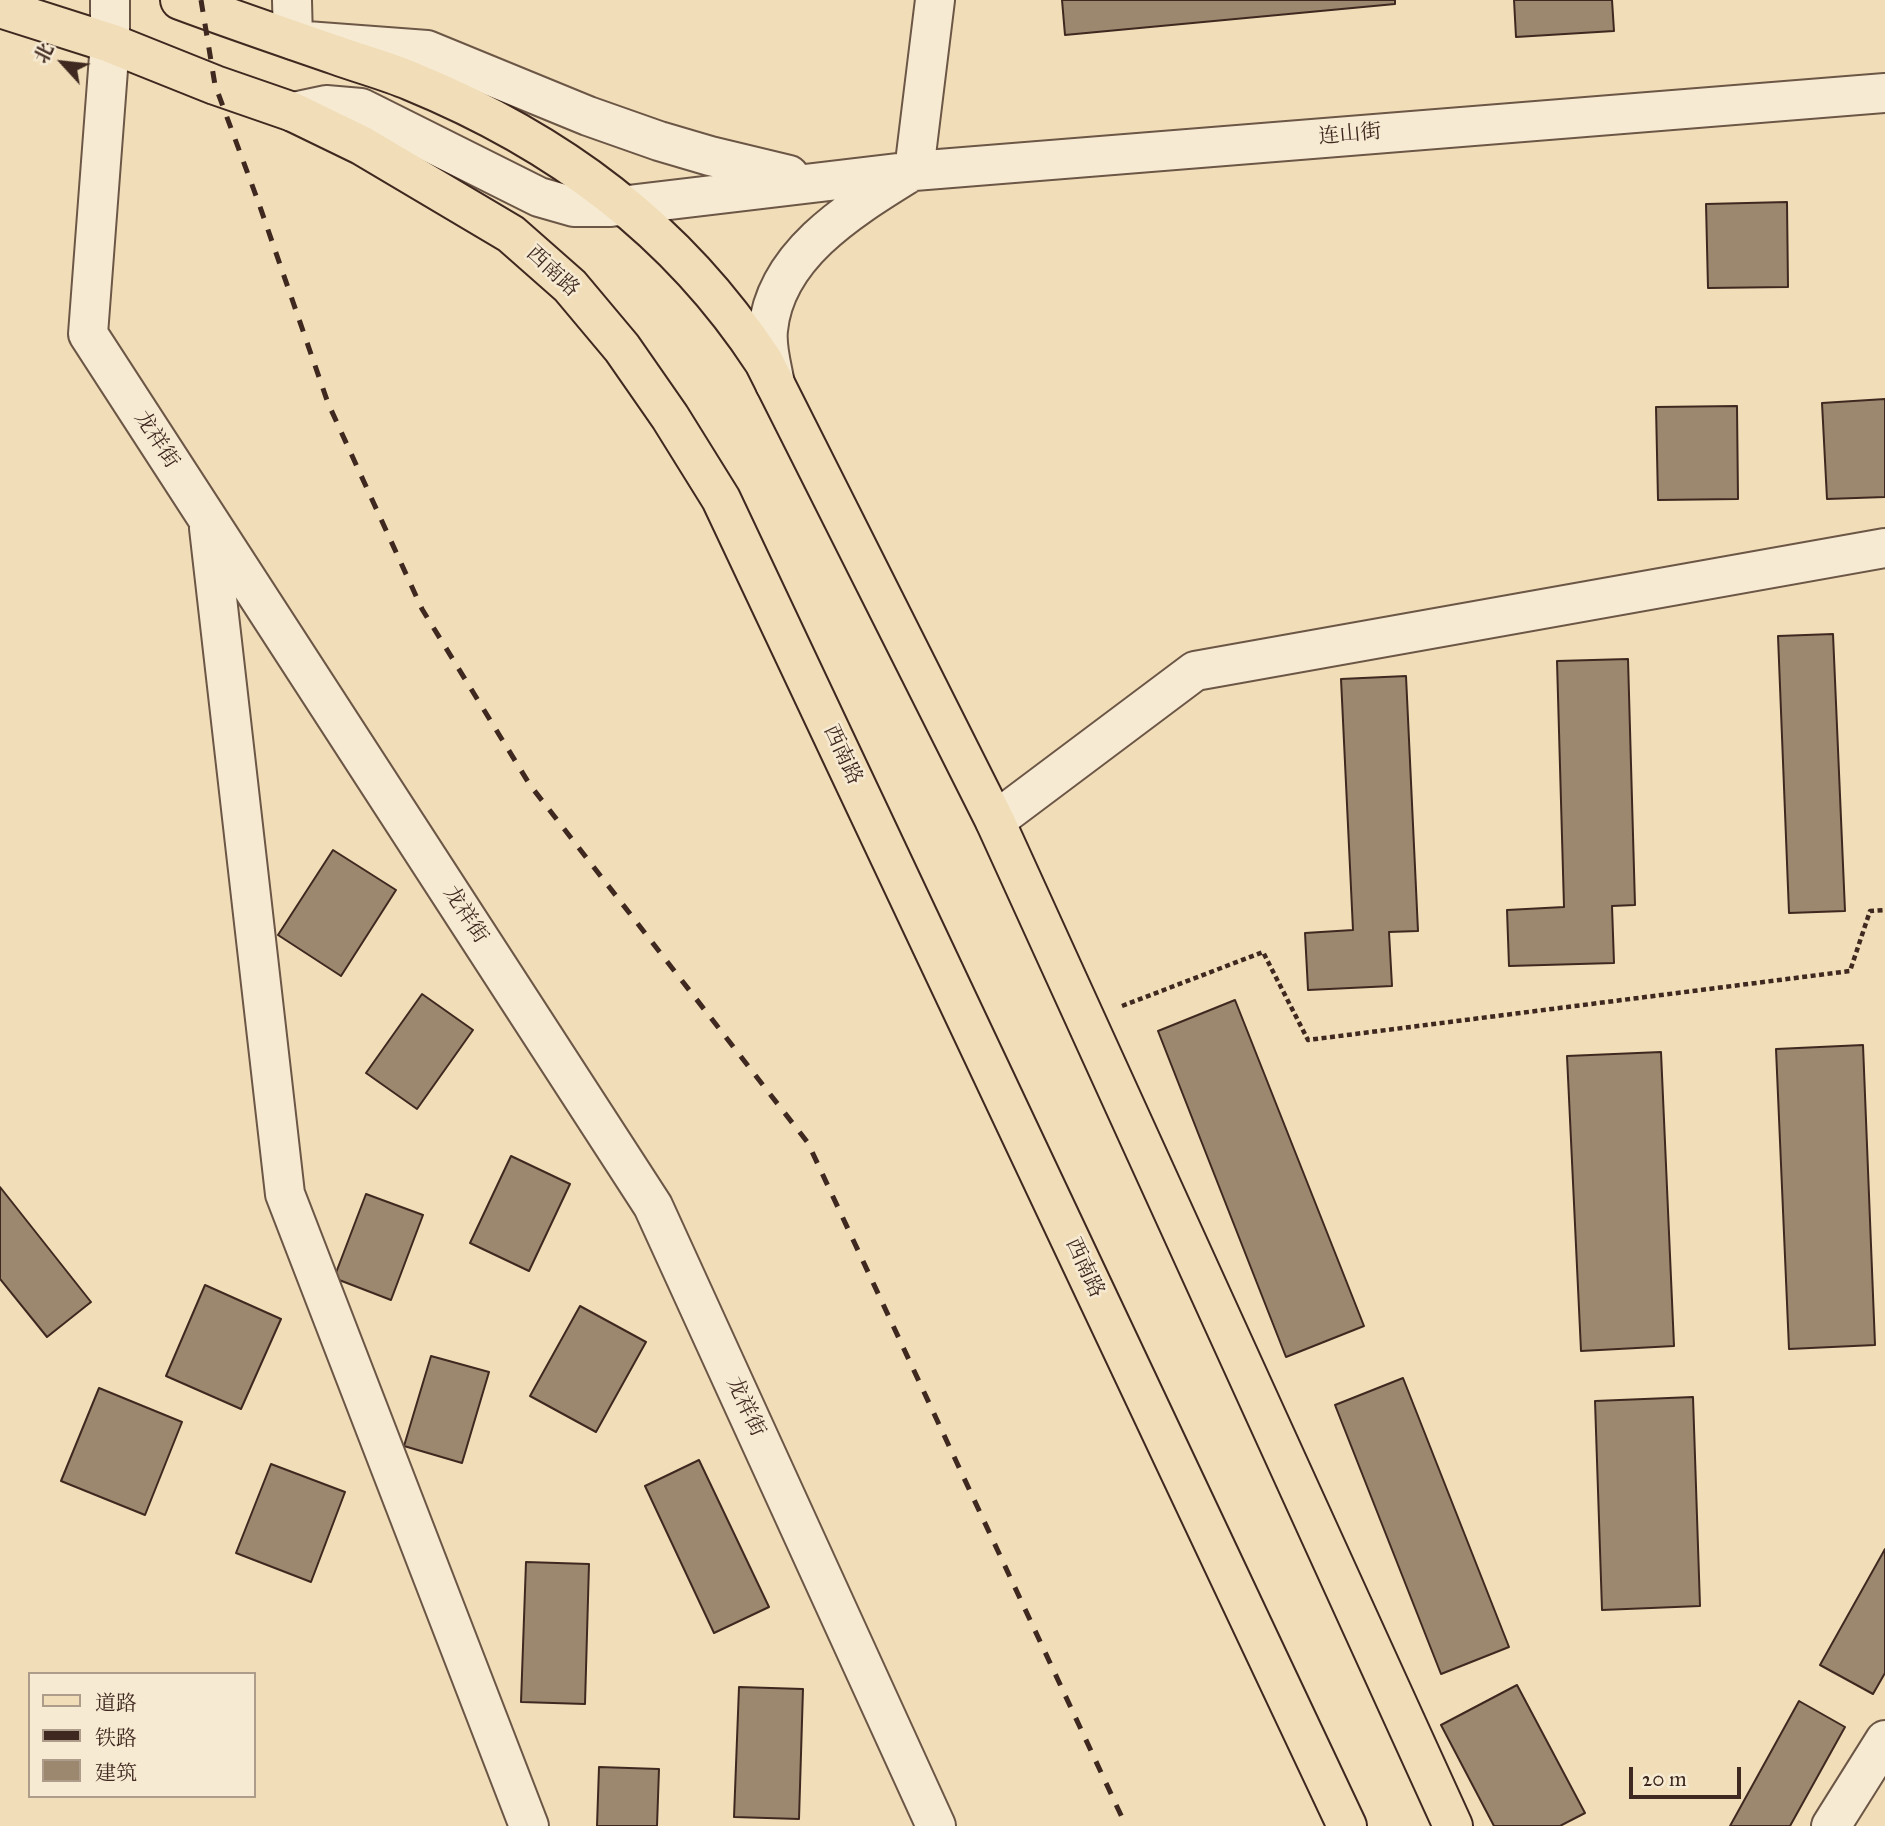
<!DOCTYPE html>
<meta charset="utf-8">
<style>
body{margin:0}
#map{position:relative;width:1885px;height:1826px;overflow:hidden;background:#f1deb9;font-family:"IM FELL Great Primer","Noto Serif SC",serif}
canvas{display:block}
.legend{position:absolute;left:28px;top:1672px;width:228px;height:126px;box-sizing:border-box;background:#f6ead2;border:2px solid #ad9c8a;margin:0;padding:9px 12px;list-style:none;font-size:21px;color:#3f281f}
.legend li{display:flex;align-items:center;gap:14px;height:35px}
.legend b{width:35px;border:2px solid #ad9c8a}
.north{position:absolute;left:28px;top:28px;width:70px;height:70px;-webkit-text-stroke:5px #f6ead2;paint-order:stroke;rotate:297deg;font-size:19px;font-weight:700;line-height:28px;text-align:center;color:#3f281f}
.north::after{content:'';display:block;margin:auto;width:24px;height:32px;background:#3f281f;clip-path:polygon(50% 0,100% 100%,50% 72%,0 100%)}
.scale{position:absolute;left:1629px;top:1767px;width:112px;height:32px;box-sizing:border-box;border:4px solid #3f281f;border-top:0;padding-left:9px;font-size:21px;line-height:24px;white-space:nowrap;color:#3f281f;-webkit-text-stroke:5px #f6ead2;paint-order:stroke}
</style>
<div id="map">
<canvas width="1885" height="1826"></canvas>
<ul class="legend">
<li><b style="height:9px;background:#f1deb9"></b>道路</li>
<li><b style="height:9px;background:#3f281f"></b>铁路</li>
<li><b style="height:19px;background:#9c876f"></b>建筑</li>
</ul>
<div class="north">北</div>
<div class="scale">20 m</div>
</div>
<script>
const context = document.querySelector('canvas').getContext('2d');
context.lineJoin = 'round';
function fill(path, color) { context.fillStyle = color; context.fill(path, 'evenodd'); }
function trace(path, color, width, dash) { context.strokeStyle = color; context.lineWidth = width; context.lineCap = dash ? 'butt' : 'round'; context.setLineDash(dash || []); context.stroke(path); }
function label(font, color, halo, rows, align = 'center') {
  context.font = font + ' "IM FELL Great Primer","Noto Serif SC",serif'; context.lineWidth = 5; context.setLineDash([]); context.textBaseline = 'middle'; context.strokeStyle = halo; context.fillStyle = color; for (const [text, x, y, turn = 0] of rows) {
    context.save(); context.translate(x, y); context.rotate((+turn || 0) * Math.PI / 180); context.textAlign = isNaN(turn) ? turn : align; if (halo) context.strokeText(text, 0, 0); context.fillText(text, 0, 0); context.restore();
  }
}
const building = new Path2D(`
 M 1062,0 L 1395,0 L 1395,4 L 1065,35 Z
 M 1514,0 L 1612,0 L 1614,31 L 1516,37 Z
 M 1787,202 L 1788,287 L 1708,288 L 1706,204 Z
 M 1885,399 L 1885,497 L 1827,499 L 1822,403 Z
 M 1737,406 L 1738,499 L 1658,500 L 1656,407 Z
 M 1833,634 L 1845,911 L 1789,913 L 1778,636 Z
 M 1628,659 L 1635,905 L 1612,906 L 1614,963 L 1509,966 L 1507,910 L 1564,907 L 1557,661 Z
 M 1406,676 L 1418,931 L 1389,932 L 1392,986 L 1308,990 L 1305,933 L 1353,930 L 1341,679 Z
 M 333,850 L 396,890 L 341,976 L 278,935 Z
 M 422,994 L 473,1030 L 417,1109 L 366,1073 Z
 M 1235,1000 L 1364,1326 L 1286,1357 L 1158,1031 Z
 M 1863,1045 L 1875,1345 L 1789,1349 L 1776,1049 Z
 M 1661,1052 L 1674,1346 L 1581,1351 L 1567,1056 Z
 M 511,1156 L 570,1184 L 529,1271 L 470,1243 Z
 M 0,1187 L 91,1302 L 47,1337 L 0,1279 Z
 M 366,1194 L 423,1215 L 391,1300 L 334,1278 Z
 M 205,1285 L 281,1319 L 241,1409 L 166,1376 Z
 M 580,1306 L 646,1342 L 596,1432 L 530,1396 Z
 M 431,1356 L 489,1372 L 462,1463 L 404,1446 Z
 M 1403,1378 L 1509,1647 L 1441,1674 L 1335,1405 Z
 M 99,1388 L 182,1422 L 145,1515 L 61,1481 Z
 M 1693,1397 L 1700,1606 L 1602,1610 L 1595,1401 Z
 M 699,1460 L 769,1607 L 714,1633 L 645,1486 Z
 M 271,1464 L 345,1492 L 311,1582 L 236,1553 Z
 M 1885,1549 L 1885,1673 L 1873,1694 L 1820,1665 Z
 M 526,1562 L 589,1564 L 585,1704 L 521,1702 Z
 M 1517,1685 L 1585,1813 L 1560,1826 L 1494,1826 L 1441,1725 Z
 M 739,1687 L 803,1689 L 799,1819 L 734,1817 Z
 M 1799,1701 L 1845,1727 L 1790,1826 L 1730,1826 Z
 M 599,1767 L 659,1769 L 657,1826 L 597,1826 Z`);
const path = new Path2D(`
 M 1122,1006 L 1263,952 L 1308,1040 L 1850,971 L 1870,911 L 1885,910`);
const minor = new Path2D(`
 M 110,0 L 110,43 L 88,334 L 653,1206 L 936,1826
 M 292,0 L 293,40 L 427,50 L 588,116 L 659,141 L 710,156 L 789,175
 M 293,112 L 326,105 L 361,108 L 539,197 L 574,207 L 611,207 L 914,171 L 1885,93
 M 914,171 L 935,0
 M 775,384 C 772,367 766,347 768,330 C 775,256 848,211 906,175
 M 209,528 L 285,1194 L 529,1826
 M 995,821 L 1195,671 L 1885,548
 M 1831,1826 L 1885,1740`);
const major = new Path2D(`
 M 180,0 C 231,19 284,37 336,55 C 361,64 387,71 411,81 C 557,141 677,229 764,362 L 995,821 L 1453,1826
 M 0,8 L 110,43 L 215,85 L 293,112 L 361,145 L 511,234 L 570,286 L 622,348 L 670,417 L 721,499 L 1347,1826`);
const rail = new Path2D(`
 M 201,0 L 215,85 L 258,201 L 328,403 L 422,609 L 530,785 L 808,1143 L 1126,1826`);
const streetNames = [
 ["连山街",1350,135,-5],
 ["西南路",552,272,43],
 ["龙祥街",156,440,57],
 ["西南路",842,755,65],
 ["龙祥街",465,915,57],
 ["西南路",1084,1268,65],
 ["龙祥街",745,1407,65]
];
fill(building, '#9c876f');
trace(building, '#3f281f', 2);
trace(minor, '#6c5646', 42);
trace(major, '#3f281f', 42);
trace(path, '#3f281f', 4.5, [5, 3.5]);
trace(minor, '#f6ead2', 38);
trace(major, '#f1deb9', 38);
trace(rail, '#3f281f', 5, [12, 12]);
label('21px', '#3f281f', '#f6ead2', streetNames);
</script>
